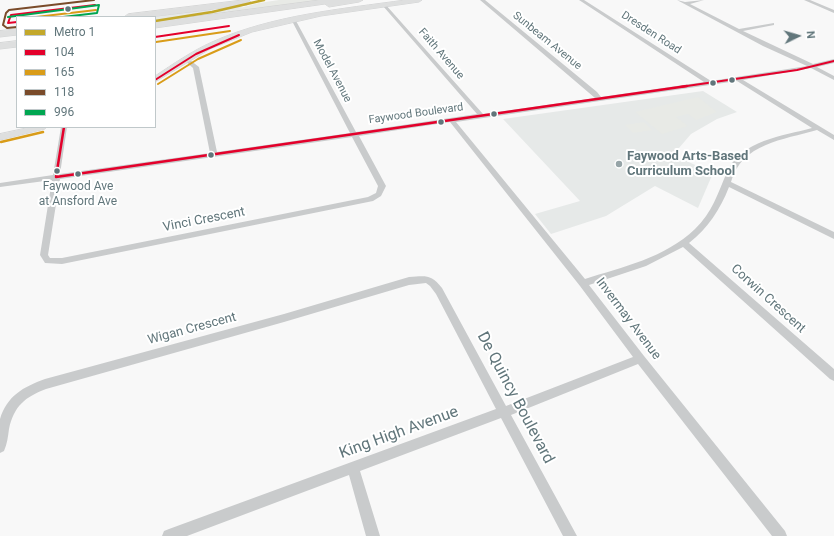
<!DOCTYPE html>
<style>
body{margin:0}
#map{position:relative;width:834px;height:536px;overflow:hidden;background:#f8f8f8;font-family:Roboto,sans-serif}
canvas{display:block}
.legend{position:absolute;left:16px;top:16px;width:140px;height:112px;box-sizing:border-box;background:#fff;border:1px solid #c0c8ca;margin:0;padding:5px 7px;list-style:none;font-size:12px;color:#61767b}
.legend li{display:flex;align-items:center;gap:8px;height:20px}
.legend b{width:20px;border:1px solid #c0c8ca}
.north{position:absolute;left:778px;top:16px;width:40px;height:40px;-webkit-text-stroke:3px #fff;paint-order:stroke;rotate:85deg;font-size:11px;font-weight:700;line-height:16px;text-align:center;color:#61767b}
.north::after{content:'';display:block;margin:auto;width:14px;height:18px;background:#61767b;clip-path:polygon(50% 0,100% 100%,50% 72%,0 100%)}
</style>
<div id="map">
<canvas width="834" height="536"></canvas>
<ul class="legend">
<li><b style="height:5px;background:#c3a82b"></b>Metro 1</li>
<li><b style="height:5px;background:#e4002b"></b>104</li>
<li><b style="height:5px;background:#d99c19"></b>165</li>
<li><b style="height:5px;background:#7a4b2a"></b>118</li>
<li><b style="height:5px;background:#00a651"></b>996</li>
</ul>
<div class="north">N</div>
</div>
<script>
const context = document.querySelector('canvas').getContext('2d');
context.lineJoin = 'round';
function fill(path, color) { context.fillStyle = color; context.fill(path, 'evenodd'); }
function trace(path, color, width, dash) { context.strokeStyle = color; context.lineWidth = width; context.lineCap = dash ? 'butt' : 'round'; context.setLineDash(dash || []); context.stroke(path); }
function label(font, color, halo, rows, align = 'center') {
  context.font = font + ' Roboto,sans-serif'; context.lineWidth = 4; context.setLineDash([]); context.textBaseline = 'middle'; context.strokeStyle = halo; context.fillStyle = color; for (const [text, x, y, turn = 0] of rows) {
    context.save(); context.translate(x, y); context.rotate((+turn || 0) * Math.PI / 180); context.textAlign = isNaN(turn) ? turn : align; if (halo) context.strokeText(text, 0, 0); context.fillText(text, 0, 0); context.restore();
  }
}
const built = new Path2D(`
 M 238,6 L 243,8 L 217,14 L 155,22 L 155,17 L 149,17 L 211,9 L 212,11 Z
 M 703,91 L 737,112 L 717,119 L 691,134 L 673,155 L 713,173 L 698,208 L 655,186 L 606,216 L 551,234 L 535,214 L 580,201 L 503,119 Z`);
const green = new Path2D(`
 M 279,0 L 324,0 L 217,14 L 259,3 Z
 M 698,97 L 717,112 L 696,120 L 688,114 L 676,117 L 688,126 L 662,134 L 635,112 Z
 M 644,122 L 652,130 L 633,133 L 625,125 Z`);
const street = new Path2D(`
 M 480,0 L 485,0 L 597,92 L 601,97 L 704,82 L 579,0 L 584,0 L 711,81 L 807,66 L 763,46 L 677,0 L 685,2 L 704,0 L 690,4 L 739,29 L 774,23 L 774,25 L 743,31 L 813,64 L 834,59 L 834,63 L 817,67 L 834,76 L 834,80 L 811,68 L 743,80 L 834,135 L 834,140 L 817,130 C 783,140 742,143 731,182 L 834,232 L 834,239 L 729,187 C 720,210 708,228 689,243 L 834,369 L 834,381 L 830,379 L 683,247 L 646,266 L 589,285 L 644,356 L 785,531 L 787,536 L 772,536 L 638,364 L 511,415 L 577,536 L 563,536 L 501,418 L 360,471 L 380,536 L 366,536 L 349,475 L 187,536 L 162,536 L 164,531 L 169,529 L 496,409 L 436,294 L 430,286 L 426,283 L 409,285 L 284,322 L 46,389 C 25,397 14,406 9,429 C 8,437 7,444 4,451 L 0,453 L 0,419 C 7,396 23,387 45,379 L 284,314 L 409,277 C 426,276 431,274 442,288 L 506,406 L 633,357 L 580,286 L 450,122 L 359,136 L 386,186 L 381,196 L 373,201 L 62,264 L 45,263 L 40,255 L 52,180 L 0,187 L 0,183 L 53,175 L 61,127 L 67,127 L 60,174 L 210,153 L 193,68 L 184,60 L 183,59 L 186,57 L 199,67 L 217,152 L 350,133 L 291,19 L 293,18 L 295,19 L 356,132 L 477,114 L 383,6 L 383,4 L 385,4 L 483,114 L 595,98 ZM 737,81 L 812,128 C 783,136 741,140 727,172 C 718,193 712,213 695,229 C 665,258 622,267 585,279 L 456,122 ZM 352,137 L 378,186 L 376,193 L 368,197 L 62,258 L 50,258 L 48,255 L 60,179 Z
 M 804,0 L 810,0 L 834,10 L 834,13 Z`);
const secondary = new Path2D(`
 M 405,0 L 422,0 L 419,2 L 321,16 L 252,32 L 210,49 L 155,82 L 155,76 C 173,64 192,51 212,42 C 272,15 341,9 405,0 Z
 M 31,127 L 46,127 L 45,129 L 0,140 L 0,134 Z`);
const highway = new Path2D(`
 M 243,0 L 249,0 L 251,2 L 247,5 L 149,17 L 124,17 L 128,14 Z
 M 320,0 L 363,0 L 359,2 L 329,7 L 325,4 L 155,28 L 155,22 Z
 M 17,29 L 17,35 L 0,37 L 0,31 Z
 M 17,41 L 17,47 L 0,49 L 0,43 Z`);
const bus1Far1 = new Path2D(`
 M 17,22 L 8,23 L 11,15 L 95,5
 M 155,37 L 229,26
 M 155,80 L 196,54 L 239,35
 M 680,87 L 797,70 L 834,61`);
const bus1 = new Path2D(`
 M 56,177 L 687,86
 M 56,177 L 64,127`);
const bus2Far1 = new Path2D(`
 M 36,17 L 96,10
 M 156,42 L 230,31
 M 158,84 L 198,59 L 241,40`);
const bus2 = new Path2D(`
 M 1,142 L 43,132`);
const bus3 = new Path2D(`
 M 17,27 L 7,28 L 3,25 L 6,13 L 9,10 L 94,0`);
const bus4 = new Path2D(`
 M 8,17 L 99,5 L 97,13 L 63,17`);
const metro1 = new Path2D(`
 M 155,21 L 212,12 L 264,0`);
const markers = [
 [68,9,3.5,"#61767b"],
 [732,80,3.5,"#61767b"],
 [713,83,3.5,"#61767b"],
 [494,114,3.5,"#61767b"],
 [441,122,3.5,"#61767b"],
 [211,155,3.5,"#61767b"],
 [619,164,4,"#96a4a7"],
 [57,171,3.5,"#61767b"],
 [78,174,3.5,"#61767b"]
];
const farStreetnames = [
 ["Dresden Road",651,33,33],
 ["Sunbeam Avenue",547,41,39],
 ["Faith Avenue",441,54,49],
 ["Model Avenue",332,71,62],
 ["Faywood Boulevard",416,114,-8]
];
const busNames = [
 ["Faywood Ave",78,187],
 ["at Ansford Ave",78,202]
];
const poiNames = [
 ["Faywood Arts-Based",627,157],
 ["Curriculum School",627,172]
];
const streetNames = [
 ["Vinci Crescent",204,220,-11],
 ["Corwin Crescent",768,299,42],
 ["Invermay Avenue",628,319,53],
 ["Wigan Crescent",192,329,-15]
];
const nearStreetnames = [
 ["De Quincy Boulevard",515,398,62],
 ["King High Avenue",399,433,-20]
];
fill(built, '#e6e9e8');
fill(green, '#e8eae6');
trace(secondary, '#d3d4d5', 1);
trace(highway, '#d3d4d4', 1);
fill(street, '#c9cbcc');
fill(secondary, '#dedfdf');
fill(highway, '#dedfdf');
trace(bus1Far1, '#e4002b', 2);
trace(bus1, '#e4002b', 2.5);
trace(bus2Far1, '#d99c19', 2);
trace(bus2, '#d99c19', 2.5);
trace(bus3, '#7a4b2a', 2);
trace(bus4, '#00a651', 2);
trace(metro1, '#c3a82b', 2.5);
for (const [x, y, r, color] of markers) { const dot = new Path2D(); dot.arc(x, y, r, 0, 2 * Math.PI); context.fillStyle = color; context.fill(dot); trace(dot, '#fff', 1.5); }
label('11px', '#61767b', '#fff', farStreetnames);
label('12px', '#61767b', '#fff', busNames);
label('bold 13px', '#61767b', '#fff', poiNames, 'left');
label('13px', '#61767b', '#fff', streetNames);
label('16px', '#61767b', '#fff', nearStreetnames);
</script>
